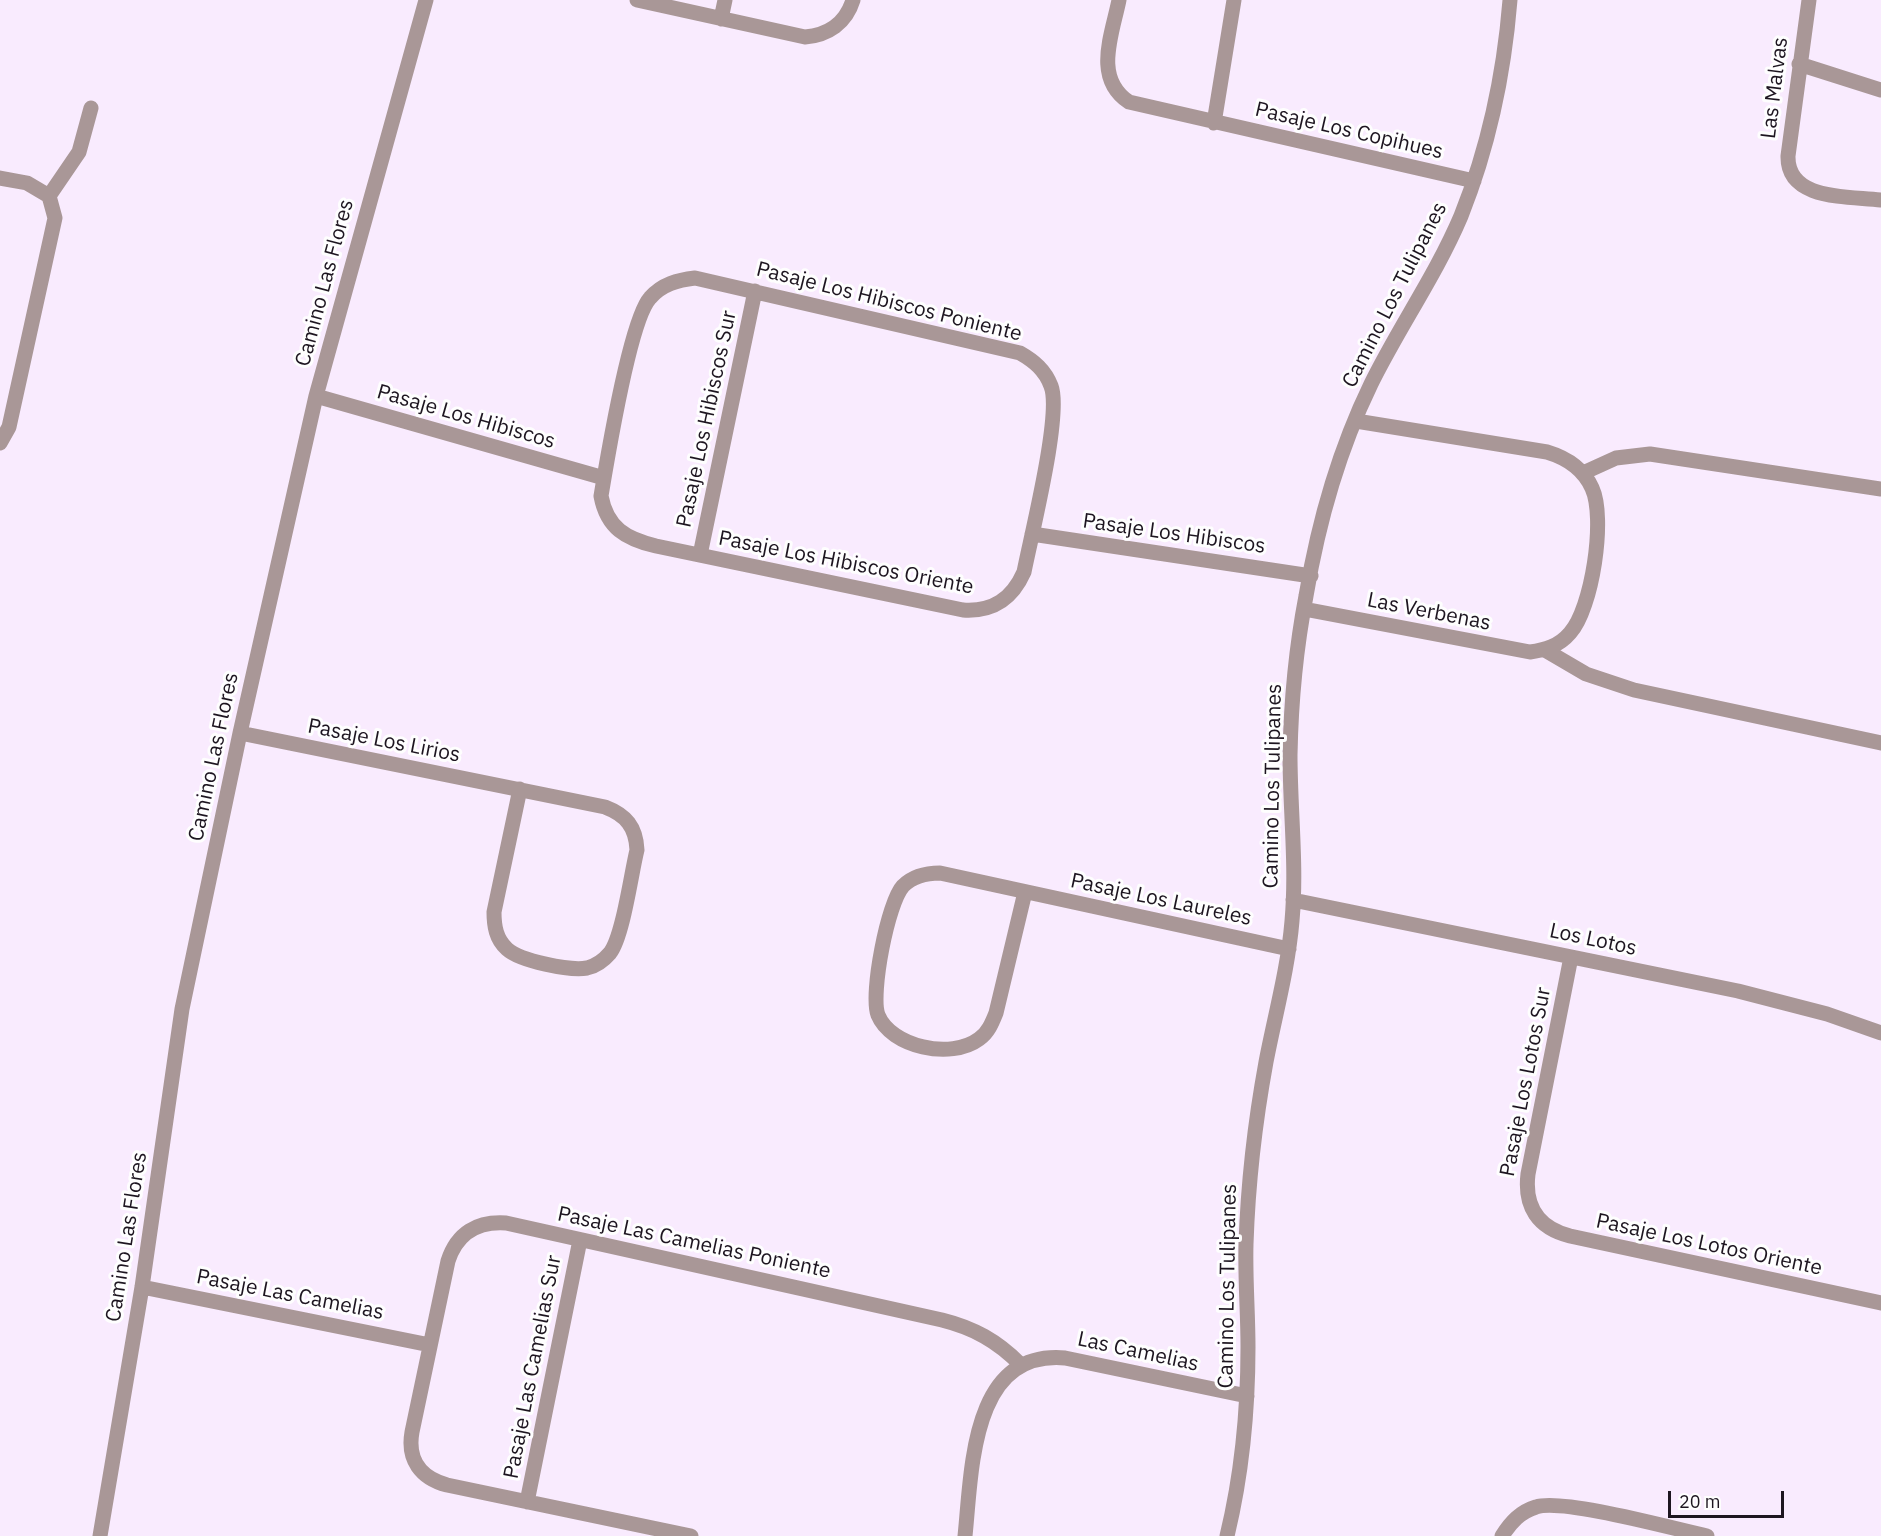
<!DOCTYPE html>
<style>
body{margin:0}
#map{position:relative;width:1881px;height:1536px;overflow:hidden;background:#f9ebfe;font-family:"IBM Plex Sans",sans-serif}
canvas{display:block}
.scale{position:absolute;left:1668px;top:1491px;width:116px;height:27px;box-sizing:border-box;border:3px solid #1d1520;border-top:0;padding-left:8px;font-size:18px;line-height:21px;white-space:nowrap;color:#1d1520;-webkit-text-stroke:4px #fefefe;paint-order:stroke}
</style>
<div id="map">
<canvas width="1881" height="1536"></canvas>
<div class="scale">20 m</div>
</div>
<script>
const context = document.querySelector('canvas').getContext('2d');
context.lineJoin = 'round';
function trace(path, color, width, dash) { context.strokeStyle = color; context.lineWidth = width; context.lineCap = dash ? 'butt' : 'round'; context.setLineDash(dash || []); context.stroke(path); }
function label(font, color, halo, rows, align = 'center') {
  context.font = font + ' "IBM Plex Sans",sans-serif'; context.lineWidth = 6; context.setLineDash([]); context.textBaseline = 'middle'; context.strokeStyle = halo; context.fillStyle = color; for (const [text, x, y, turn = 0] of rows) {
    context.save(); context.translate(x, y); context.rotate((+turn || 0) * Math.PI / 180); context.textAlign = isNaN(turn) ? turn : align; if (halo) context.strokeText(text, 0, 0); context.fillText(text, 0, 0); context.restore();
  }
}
const minor = new Path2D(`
 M 637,0 L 805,37 C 828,35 846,23 853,0
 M 1119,0 C 1112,35 1093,78 1129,102 L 1474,181
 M 1809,0 L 1788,156 C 1787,201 1849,196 1881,200
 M 721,19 L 725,0
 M 1799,64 L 1881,90
 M 1214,123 L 1234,0
 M 0,178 L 27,183 L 49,196 L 55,218 L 9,427 L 0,443
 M 49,196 L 79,152 L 91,108
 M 695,278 L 1020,353 C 1034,361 1045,370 1051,386 C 1062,414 1031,536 1024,572 C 1012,599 993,612 963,610 L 656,546 C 626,539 607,528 601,496 C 607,460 630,320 650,298 C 662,284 678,280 695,278 Z
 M 316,396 L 604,478
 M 1583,473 L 1616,458 L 1650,454 L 1881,489
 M 1032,534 L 1311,576
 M 700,555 L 755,291
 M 1304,609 L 1530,652 C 1545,650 1559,646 1570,633 C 1592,609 1606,518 1592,488 C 1583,468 1567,458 1547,452 L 1356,421
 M 1545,650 L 1586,674 L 1634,690 L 1881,743
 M 240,733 L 605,807 C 626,815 636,827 637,850 C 631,874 623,936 610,953 C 604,960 596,966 587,968 C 570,971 520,961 507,949 C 496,939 494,926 494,912 L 520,789
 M 1025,892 L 996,1013 C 992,1023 988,1033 979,1039 C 951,1060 891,1047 878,1015 C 870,994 888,902 903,886 C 913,876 926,873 940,873 L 1289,949
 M 1293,900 L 1738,991 L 1827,1014 L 1881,1033
 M 1571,957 L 1528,1174 C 1524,1207 1538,1228 1570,1236 L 1881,1303
 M 142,1287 L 430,1345
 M 527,1502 L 580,1240
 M 100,1536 L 142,1287 L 182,1009 L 240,733 L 316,396 L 426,0
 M 691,1536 L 447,1485 C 421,1478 407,1460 412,1432 L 448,1261 C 457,1233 477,1221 506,1223 L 942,1320 C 974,1328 997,1341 1020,1364
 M 965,1536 C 972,1469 971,1350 1065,1358 L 1247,1396
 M 1227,1536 C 1242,1474 1248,1411 1248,1347 C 1248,1312 1245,1278 1246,1244 C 1248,1183 1255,1122 1266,1062 C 1275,1015 1288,969 1292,921 C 1297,866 1290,810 1290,755 C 1291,702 1296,648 1306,596 C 1318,524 1339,450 1371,384 C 1399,327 1436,275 1461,216 C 1489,146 1504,75 1510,0
 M 1502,1536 C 1511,1522 1520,1512 1536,1507 C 1562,1498 1675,1529 1707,1536`);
const streetNames = [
 ["Las Malvas",1775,88,-83],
 ["Pasaje Los Copihues",1349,131,13],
 ["Camino Las Flores",325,283,-75],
 ["Camino Los Tulipanes",1395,295,-63],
 ["Pasaje Los Hibiscos Poniente",889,302,14],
 ["Pasaje Los Hibiscos",466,417,16],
 ["Pasaje Los Hibiscos Sur",707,419,-78],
 ["Pasaje Los Hibiscos",1174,534,8],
 ["Pasaje Los Hibiscos Oriente",846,563,11],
 ["Las Verbenas",1429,612,11],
 ["Pasaje Los Lirios",384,741,11],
 ["Camino Las Flores",214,757,-78],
 ["Camino Los Tulipanes",1273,786,-89],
 ["Pasaje Los Laureles",1161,900,12],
 ["Los Lotos",1593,940,12],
 ["Pasaje Los Lotos Sur",1526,1082,-79],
 ["Camino Las Flores",127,1237,-81],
 ["Pasaje Las Camelias Poniente",694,1243,12],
 ["Pasaje Los Lotos Oriente",1709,1245,12],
 ["Camino Los Tulipanes",1228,1286,-89],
 ["Pasaje Las Camelias",290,1295,11],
 ["Las Camelias",1138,1352,12],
 ["Pasaje Las Camelias Sur",533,1367,-79]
];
trace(minor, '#a99797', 15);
label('21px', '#1d1520', '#fefefe', streetNames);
</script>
